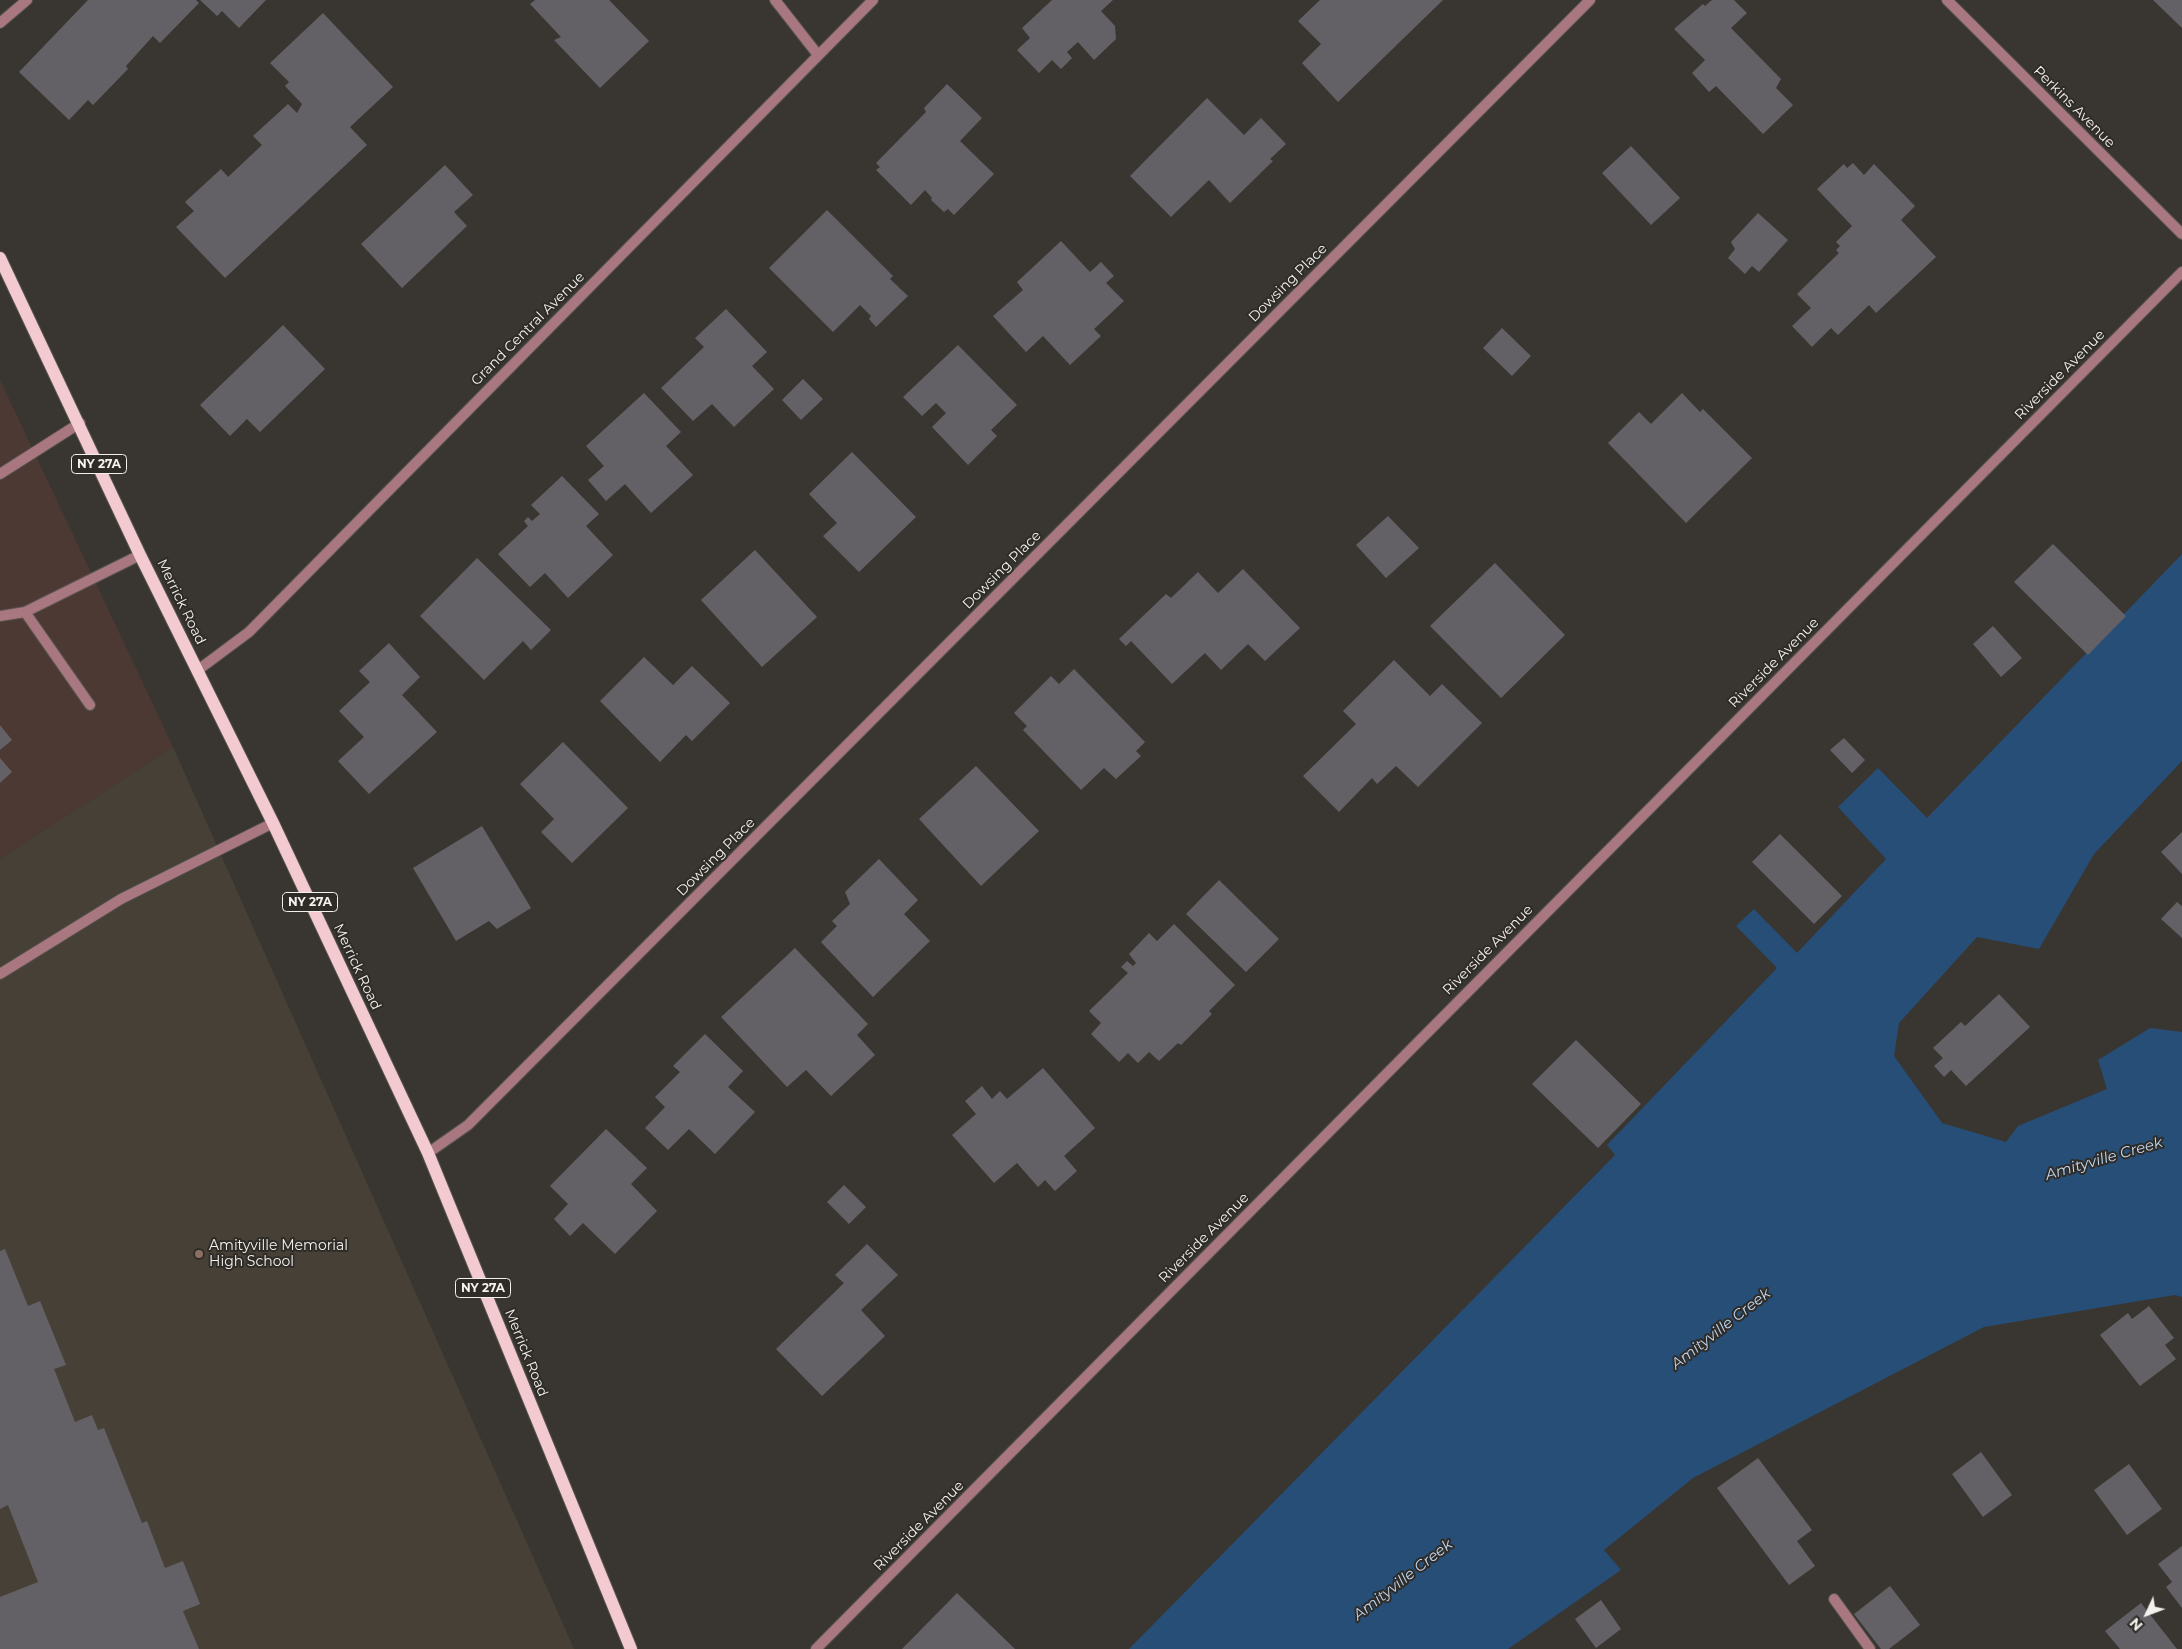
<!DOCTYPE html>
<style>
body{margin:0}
#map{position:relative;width:2182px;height:1649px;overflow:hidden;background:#393632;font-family:Montserrat,sans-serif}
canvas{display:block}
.north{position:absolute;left:2122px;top:1589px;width:50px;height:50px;-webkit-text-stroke:4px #2f2c28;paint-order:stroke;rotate:227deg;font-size:14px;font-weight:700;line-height:20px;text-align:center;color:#f3f1ee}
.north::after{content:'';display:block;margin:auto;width:18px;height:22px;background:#f3f1ee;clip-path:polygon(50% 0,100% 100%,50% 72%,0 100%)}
</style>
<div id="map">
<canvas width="2182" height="1649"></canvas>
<div class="north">N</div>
</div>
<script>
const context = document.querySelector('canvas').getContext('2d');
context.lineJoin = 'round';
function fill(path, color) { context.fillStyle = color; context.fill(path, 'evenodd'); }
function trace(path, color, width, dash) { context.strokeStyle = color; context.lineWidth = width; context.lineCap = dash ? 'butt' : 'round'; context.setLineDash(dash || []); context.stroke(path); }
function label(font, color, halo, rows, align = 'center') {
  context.font = font + ' Montserrat,sans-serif'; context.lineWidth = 4; context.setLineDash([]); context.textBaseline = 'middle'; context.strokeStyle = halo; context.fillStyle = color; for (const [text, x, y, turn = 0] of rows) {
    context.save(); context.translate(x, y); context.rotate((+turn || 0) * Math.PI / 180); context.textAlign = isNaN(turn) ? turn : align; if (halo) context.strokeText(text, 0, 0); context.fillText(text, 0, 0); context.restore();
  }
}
const commercial = new Path2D(`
 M 0,380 L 173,747 L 0,859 Z`);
const built = new Path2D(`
 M 173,747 L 574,1649 L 0,1649 L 0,859 Z`);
const water = new Path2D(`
 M 2182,554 L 2182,761 L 2094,854 L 2039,949 L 1977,937 L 1899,1023 L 1894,1056 L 1942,1123 L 2006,1142 L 2018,1126 L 2107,1089 L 2098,1060 L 2150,1028 L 2182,1032 L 2182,1297 L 2175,1295 L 1984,1327 L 1693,1478 L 1604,1550 L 1621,1570 L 1508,1649 L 1129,1649 L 1615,1155 L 1607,1145 L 1777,968 L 1736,926 L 1754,909 L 1797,953 L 1886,859 L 1838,807 L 1878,768 L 1927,818 Z`);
const building = new Path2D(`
 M 88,0 L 196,0 L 199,3 L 160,43 L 153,36 L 126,66 L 128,69 L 93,105 L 88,100 L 69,120 L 19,72 Z
 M 200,0 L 266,0 L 239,28 L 222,11 L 217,16 Z
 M 535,0 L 609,0 L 649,41 L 600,88 L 554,40 L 561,37 L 530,4 Z
 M 1052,0 L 1113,0 L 1101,11 L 1115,26 L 1116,39 L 1094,60 L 1078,42 L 1067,52 L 1072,58 L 1061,69 L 1052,60 L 1039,73 L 1017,50 L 1030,38 L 1022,28 Z
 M 1320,0 L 1443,0 L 1338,102 L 1302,63 L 1321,44 L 1298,21 Z
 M 1712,0 L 1734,0 L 1747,13 L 1731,28 L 1781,79 L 1776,88 L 1793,105 L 1763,134 L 1716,86 L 1709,92 L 1692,73 L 1705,60 L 1674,29 L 1703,4 L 1705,6 Z
 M 2153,0 L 2182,0 L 2182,28 Z
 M 323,13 L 393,87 L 350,127 L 367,145 L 225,278 L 176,227 L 194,211 L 185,202 L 221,169 L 228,177 L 262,145 L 253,136 L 288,104 L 297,113 L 302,104 L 285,86 L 289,82 L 270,63 Z
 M 947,84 L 982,118 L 960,141 L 994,174 L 954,215 L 948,209 L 944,212 L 931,200 L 932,198 L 925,190 L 911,205 L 876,170 L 880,167 L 876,163 L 926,112 L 924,108 Z
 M 1207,98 L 1244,135 L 1261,118 L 1286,144 L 1270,159 L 1273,161 L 1230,203 L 1209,180 L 1171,217 L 1130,176 Z
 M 1631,146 L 1680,198 L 1651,225 L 1602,173 Z
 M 1853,163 L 1864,175 L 1874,164 L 1915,206 L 1901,220 L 1936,257 L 1876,313 L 1869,305 L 1838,335 L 1831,328 L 1812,347 L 1792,326 L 1811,308 L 1797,294 L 1839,253 L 1836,250 L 1840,246 L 1836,242 L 1852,226 L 1817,189 L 1844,164 L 1847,168 Z
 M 445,165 L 473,195 L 454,212 L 467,226 L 402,288 L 361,244 Z
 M 827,210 L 893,276 L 890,279 L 908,296 L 876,327 L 869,319 L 871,316 L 860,305 L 833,332 L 769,268 Z
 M 1758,213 L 1788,240 L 1759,272 L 1752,266 L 1745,274 L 1728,258 L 1735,249 L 1731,242 Z
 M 1061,241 L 1090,272 L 1101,262 L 1114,276 L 1106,283 L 1124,301 L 1094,329 L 1101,336 L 1070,365 L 1043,336 L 1026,352 L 993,316 L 1023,290 L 1017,282 Z
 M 726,309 L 767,352 L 752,366 L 774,389 L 734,427 L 712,404 L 693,421 L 661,388 L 704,347 L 695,338 Z
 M 283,325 L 325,369 L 260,432 L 247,419 L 230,436 L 200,405 Z
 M 1502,328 L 1531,356 L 1512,376 L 1483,348 Z
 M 958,345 L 1017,405 L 991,430 L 997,436 L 968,465 L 932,427 L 946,413 L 936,403 L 922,416 L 903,397 Z
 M 803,379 L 823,399 L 801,420 L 782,400 Z
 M 644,393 L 681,432 L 666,446 L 693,475 L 651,513 L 625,484 L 606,501 L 588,480 L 604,466 L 586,446 Z
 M 1682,393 L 1700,412 L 1703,409 L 1752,458 L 1686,523 L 1608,443 L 1639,412 L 1651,424 Z
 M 852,452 L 916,517 L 859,572 L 823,536 L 837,523 L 809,494 Z
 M 562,476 L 599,514 L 586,526 L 613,555 L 568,598 L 545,573 L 530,587 L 498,554 L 528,526 L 524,521 L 528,517 L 532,521 L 540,514 L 531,505 Z
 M 1388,516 L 1419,548 L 1386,578 L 1356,545 Z
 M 2053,544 L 2126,616 L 2088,655 L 2014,582 Z
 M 755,550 L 817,617 L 762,667 L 701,600 Z
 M 477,558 L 551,630 L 531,650 L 523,641 L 484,680 L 420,616 Z
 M 1495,563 L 1565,635 L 1501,698 L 1430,626 Z
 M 1243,569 L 1300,628 L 1265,661 L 1248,644 L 1221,670 L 1205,653 L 1172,684 L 1131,641 L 1126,646 L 1119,639 L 1166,594 L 1171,598 L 1198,572 L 1218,593 Z
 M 1993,626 L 2022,658 L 2001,677 L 1973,644 Z
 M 389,643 L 420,677 L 402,695 L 437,732 L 369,794 L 338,761 L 364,737 L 339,711 L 370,682 L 359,671 Z
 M 644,657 L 673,685 L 692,666 L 730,703 L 692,741 L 686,735 L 660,762 L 600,701 Z
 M 1394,660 L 1430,696 L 1442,684 L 1482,723 L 1418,787 L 1396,766 L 1377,784 L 1372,778 L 1339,812 L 1303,776 L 1356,724 L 1343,711 Z
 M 1074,669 L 1145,742 L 1136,751 L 1141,756 L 1116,779 L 1104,768 L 1081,790 L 1023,730 L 1027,726 L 1014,713 L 1051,676 L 1059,684 Z
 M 0,725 L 12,740 L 0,750 Z
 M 1844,738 L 1865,760 L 1852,773 L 1830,750 Z
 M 563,742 L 628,808 L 572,863 L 541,832 L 554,819 L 520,784 Z
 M 0,758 L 12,772 L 0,783 Z
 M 976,766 L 1039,831 L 981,886 L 919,819 Z
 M 482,826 L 531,908 L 497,929 L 489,921 L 456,941 L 413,868 Z
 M 2182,832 L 2182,874 L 2161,852 Z
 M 1780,834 L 1842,896 L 1814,924 L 1752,862 Z
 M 879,859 L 918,900 L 904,914 L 930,941 L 873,997 L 821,942 L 837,926 L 832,921 L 850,904 L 845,892 Z
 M 1219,880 L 1279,939 L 1246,972 L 1186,914 Z
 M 2177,902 L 2182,906 L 2182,938 L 2161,919 Z
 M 1174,924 L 1235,985 L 1209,1011 L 1212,1014 L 1181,1045 L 1178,1043 L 1159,1061 L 1149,1052 L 1138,1063 L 1128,1053 L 1119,1062 L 1091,1034 L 1101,1023 L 1089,1011 L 1128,973 L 1121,967 L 1127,961 L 1133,966 L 1136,963 L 1129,954 L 1149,933 L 1157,941 Z
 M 795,948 L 868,1024 L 857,1035 L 875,1055 L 831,1096 L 806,1070 L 787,1087 L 721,1017 Z
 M 1999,994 L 2030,1027 L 1966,1086 L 1951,1070 L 1944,1077 L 1934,1066 L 1943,1058 L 1933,1048 L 1961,1022 L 1965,1026 Z
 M 705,1034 L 743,1071 L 728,1087 L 755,1112 L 715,1154 L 689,1129 L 668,1150 L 645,1128 L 665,1107 L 655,1097 L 680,1072 L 673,1066 Z
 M 1576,1040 L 1641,1104 L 1598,1148 L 1532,1084 Z
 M 1043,1068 L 1095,1128 L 1064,1156 L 1077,1171 L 1055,1191 L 1045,1180 L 1038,1187 L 1017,1163 L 994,1183 L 952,1135 L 976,1114 L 965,1101 L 982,1086 L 992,1099 L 1000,1091 L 1007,1099 Z
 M 606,1129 L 647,1168 L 631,1184 L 657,1211 L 615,1254 L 583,1223 L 570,1236 L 554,1219 L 568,1204 L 550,1186 Z
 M 844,1185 L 866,1207 L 849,1224 L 827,1202 Z
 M 867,1244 L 898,1275 L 861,1310 L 885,1336 L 822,1396 L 776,1349 L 844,1283 L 835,1275 Z
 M 5,1249 L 28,1306 L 40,1301 L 66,1365 L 54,1369 L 75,1422 L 92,1415 L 98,1430 L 104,1428 L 142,1523 L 147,1521 L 165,1568 L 183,1561 L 200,1604 L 183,1611 L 199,1649 L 0,1649 L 0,1597 L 38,1582 L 8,1505 L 0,1509 L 0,1251 Z
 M 2149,1306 L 2174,1338 L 2165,1345 L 2176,1359 L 2140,1386 L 2100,1335 L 2128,1313 L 2132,1319 Z
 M 1981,1452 L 2012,1495 L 1983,1517 L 1952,1474 Z
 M 1758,1458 L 1812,1530 L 1797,1541 L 1815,1566 L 1789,1585 L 1717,1488 Z
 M 2129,1464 L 2162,1509 L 2127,1535 L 2094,1490 Z
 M 2182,1546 L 2182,1608 L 2166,1587 L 2172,1582 L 2158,1564 Z
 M 1890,1586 L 1920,1625 L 1889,1649 L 1881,1649 L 1854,1614 Z
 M 957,1593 L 1015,1649 L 902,1649 Z
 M 1601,1600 L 1621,1629 L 1596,1648 L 1575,1619 Z
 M 2141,1603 L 2177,1649 L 2120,1649 L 2105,1631 Z`);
const service = new Path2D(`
 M 0,23 L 27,0
 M 0,474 L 80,423
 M 0,616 L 25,612
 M 90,705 L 25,612 L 140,555
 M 0,974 L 121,899 L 273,823
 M 1834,1599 L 1870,1649`);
const minor = new Path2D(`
 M 775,0 L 818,55
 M 1947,0 L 2182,234
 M 198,670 L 249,632 L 873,0
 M 428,1153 L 468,1125 L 1590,0
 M 816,1649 L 2182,272`);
const primary = new Path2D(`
 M 0,258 L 140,555 L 273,823 L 428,1153 L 631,1649`);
const markers = [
 [199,1254,5,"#8d6e63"]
];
const shields = [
 [99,464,55],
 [310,902,55],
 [483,1288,55]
];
const shieldNames = [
 ["NY 27A",99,464],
 ["NY 27A",310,902],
 ["NY 27A",483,1288]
];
const streetNames = [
 ["Perkins Avenue",2074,107,45],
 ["Dowsing Place",1288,283,-45],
 ["Grand Central Avenue",528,329,-45],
 ["Riverside Avenue",2060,375,-45],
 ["Dowsing Place",1002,570,-45],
 ["Merrick Road",181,602,64],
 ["Riverside Avenue",1774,663,-45],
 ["Dowsing Place",716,857,-45],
 ["Riverside Avenue",1488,950,-45],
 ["Merrick Road",357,967,65],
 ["Riverside Avenue",1204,1238,-45],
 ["Merrick Road",526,1353,68],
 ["Riverside Avenue",919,1526,-45]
];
const poiNames = [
 ["Amityville Memorial",209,1246],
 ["High School",209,1262]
];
const waterNames = [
 ["Amityville Creek",2104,1159,-16],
 ["Amityville Creek",1721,1329,-38],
 ["Amityville Creek",1403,1580,-38]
];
fill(commercial, '#4d3934');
fill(built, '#474037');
fill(water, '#264e77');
fill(building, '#646166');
trace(service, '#575450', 12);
trace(minor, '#575450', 12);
trace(primary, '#575450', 14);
trace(service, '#a9777f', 10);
trace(minor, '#a9777f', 10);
trace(primary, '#f4cad1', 12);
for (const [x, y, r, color] of markers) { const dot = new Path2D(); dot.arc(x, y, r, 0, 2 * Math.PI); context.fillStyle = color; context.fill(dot); trace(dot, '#2f2c28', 2); }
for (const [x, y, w] of shields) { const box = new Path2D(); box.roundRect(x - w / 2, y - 9.5, w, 19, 4); context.fillStyle = '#2f2c28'; context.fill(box); trace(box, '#f3f1ee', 1); }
label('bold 12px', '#f3f1ee', null, shieldNames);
label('14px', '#f3f1ee', '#2f2c28', streetNames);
label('14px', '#f3f1ee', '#2f2c28', poiNames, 'left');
label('italic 15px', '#c0d8f2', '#2f2c28', waterNames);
</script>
